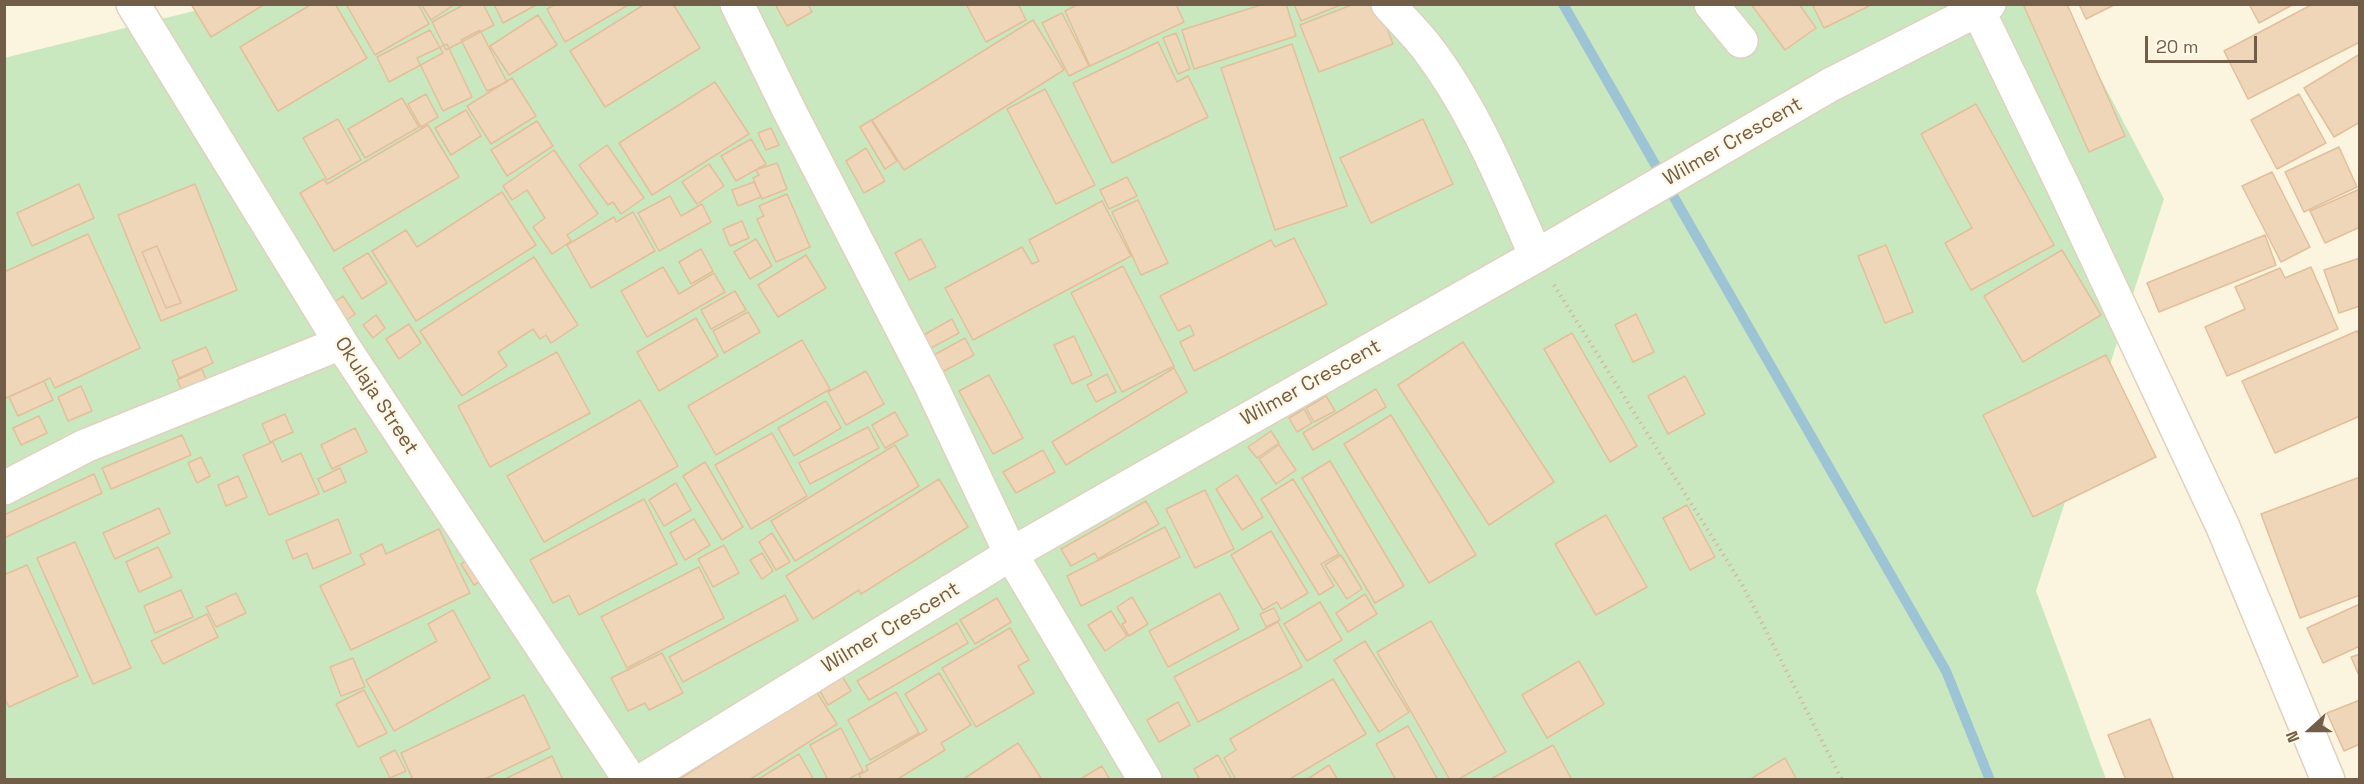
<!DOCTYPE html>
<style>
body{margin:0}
#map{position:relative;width:2364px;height:784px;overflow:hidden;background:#fbf5e0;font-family:"Space Grotesk",sans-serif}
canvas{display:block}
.frame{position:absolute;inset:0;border:6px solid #715d48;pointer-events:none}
.north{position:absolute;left:2280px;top:700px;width:60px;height:60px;-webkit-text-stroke:4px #fff8e6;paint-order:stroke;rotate:249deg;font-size:16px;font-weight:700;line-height:24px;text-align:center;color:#715d48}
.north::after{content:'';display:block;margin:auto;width:21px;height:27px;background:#715d48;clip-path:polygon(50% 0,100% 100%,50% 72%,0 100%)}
.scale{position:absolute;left:2145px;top:36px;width:112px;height:27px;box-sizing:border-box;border:3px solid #715d48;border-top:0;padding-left:8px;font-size:18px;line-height:21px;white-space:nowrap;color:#715d48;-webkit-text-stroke:4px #fff8e6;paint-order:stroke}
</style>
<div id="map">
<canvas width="2364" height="784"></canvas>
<div class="frame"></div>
<div class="north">N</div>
<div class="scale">20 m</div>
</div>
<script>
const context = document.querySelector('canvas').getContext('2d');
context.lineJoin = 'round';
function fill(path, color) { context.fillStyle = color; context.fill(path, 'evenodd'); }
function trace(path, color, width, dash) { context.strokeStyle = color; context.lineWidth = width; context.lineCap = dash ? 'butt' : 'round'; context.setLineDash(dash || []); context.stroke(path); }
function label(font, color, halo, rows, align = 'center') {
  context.font = font + ' "Space Grotesk",sans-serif'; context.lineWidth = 5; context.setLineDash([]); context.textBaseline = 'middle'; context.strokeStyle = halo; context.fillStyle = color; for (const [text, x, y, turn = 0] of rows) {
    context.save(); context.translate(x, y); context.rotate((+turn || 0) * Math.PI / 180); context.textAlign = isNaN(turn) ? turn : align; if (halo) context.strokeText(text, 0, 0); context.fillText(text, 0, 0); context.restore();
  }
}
const green = new Path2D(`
 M 222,4 L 2062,5 L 2164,199 L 2036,591 L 2106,779 L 5,779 L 4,58 Z`);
const stream = new Path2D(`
 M 1563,4 L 1946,671 L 1990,780`);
const building = new Path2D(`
 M 191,4 L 265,4 L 211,37 Z
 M 312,4 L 335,4 L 367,58 L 278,111 L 240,47 Z
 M 346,4 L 418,4 L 429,24 L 375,55 Z
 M 421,4 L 455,4 L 431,20 Z
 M 465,4 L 483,4 L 494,25 L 446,50 L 432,22 Z
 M 494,4 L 538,4 L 503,23 Z
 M 556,4 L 630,4 L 565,42 L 547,9 Z
 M 645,4 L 673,4 L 700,48 L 605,107 L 570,51 Z
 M 775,4 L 808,4 L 812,12 L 787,26 Z
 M 966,4 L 1018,4 L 1026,20 L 986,42 Z
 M 1079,4 L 1176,4 L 1184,22 L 1090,66 L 1065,11 Z
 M 1264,4 L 1286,4 L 1296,36 L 1194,69 L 1182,30 Z
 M 1294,4 L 1343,4 L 1301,21 Z
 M 1354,4 L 1378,4 L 1393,44 L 1319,72 L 1300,25 Z
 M 1751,4 L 1799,4 L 1816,28 L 1785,50 Z
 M 1812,4 L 1873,4 L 1824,28 Z
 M 2023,4 L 2067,4 L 2125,136 L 2089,152 Z
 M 2079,4 L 2116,4 L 2086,19 Z
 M 2249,4 L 2294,4 L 2259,23 Z
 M 2313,4 L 2360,4 L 2360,42 L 2248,99 L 2224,51 Z
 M 1062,13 L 1089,66 L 1069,76 L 1042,23 Z
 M 538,15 L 557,45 L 509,75 L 490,46 Z
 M 1033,20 L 1064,70 L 904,170 L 872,120 Z
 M 430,30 L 443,53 L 389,82 L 377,57 Z
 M 480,30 L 507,82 L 487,91 L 461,40 Z
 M 1176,33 L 1190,69 L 1178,74 L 1163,38 Z
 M 1158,42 L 1177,82 L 1188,76 L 1208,117 L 1112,163 L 1073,83 Z
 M 447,44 L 472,97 L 443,111 L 417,58 Z
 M 1292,44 L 1347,206 L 1275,230 L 1221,68 Z
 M 2360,54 L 2360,122 L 2334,137 L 2304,88 Z
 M 512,78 L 536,116 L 491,144 L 467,106 Z
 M 715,82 L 749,134 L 652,195 L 619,143 Z
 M 1045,89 L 1095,185 L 1056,204 L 1007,109 Z
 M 426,94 L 438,117 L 421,127 L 408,104 Z
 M 2299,94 L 2326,143 L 2277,169 L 2251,120 Z
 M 402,98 L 419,127 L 365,158 L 348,129 Z
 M 1976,104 L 2054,245 L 1971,290 L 1945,243 L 1972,228 L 1921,134 Z
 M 466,110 L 481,136 L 451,155 L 435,128 Z
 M 338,119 L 361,160 L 327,180 L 303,138 Z
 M 1423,119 L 1453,184 L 1371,223 L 1340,158 Z
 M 871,120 L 897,161 L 885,169 L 860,127 Z
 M 537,121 L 553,146 L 507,176 L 491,150 Z
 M 428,125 L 459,177 L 334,251 L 300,193 L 324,179 L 327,184 Z
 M 771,128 L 779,145 L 766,150 L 758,133 Z
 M 751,139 L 766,164 L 736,181 L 721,156 Z
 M 607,145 L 644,198 L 621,214 L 613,202 L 608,205 L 579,165 Z
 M 2339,147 L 2357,187 L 2304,212 L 2285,172 Z
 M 866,148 L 885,181 L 864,193 L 846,161 Z
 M 554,150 L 598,214 L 567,235 L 571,241 L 552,254 L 533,227 L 545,218 L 527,190 L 512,200 L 503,186 Z
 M 777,163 L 787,189 L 762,199 L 753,178 L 759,175 L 756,170 Z
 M 709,164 L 724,186 L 697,204 L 682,182 Z
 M 2272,172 L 2310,247 L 2281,262 L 2242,186 Z
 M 1127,177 L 1137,196 L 1109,209 L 1100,190 Z
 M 754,182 L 761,197 L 738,206 L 732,190 Z
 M 79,184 L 94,218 L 32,246 L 17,213 Z
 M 195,184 L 237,290 L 161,321 L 118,215 ZM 157,246 L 181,303 L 166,308 L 142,252 Z
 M 2360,189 L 2360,227 L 2325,243 L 2310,211 Z
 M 502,192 L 536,245 L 416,321 L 372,251 L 406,230 L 417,247 Z
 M 787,194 L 810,247 L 776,262 L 757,219 L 764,216 L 759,206 Z
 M 670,196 L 681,216 L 702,204 L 711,222 L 659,251 L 638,213 Z
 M 1138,200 L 1168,263 L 1141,275 L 1112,212 Z
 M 1102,201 L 1131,256 L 973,340 L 945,288 L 1022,247 L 1032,264 L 1039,261 L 1029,240 Z
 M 633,212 L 655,251 L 591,288 L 567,245 L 614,217 L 616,222 Z
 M 742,221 L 749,238 L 730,246 L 723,229 Z
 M 88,234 L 140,348 L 55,388 L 50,378 L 4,399 L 4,272 Z
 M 2265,235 L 2276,265 L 2159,312 L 2147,283 Z
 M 1294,238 L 1327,304 L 1194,371 L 1180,342 L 1194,335 L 1190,325 L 1178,331 L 1160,296 L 1271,240 L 1275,247 Z
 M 756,239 L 772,266 L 750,279 L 734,252 Z
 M 921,239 L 936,267 L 909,280 L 895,253 Z
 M 1886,245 L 1913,312 L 1885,323 L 1858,256 Z
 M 157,246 L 181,303 L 166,308 L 142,252 Z
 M 701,249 L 713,271 L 691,284 L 679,262 Z
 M 2062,250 L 2101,315 L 2023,362 L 1984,296 Z
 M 368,253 L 387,283 L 362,299 L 343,268 Z
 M 806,255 L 826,288 L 778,317 L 758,285 Z
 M 534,257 L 578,325 L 551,343 L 546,335 L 540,339 L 533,329 L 498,352 L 507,366 L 462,396 L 420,331 Z
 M 2360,258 L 2360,306 L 2339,313 L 2324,270 Z
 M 1123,266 L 1174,366 L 1122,392 L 1071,293 Z
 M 663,267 L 679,294 L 714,273 L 725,292 L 647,337 L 621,291 Z
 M 2311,267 L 2338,329 L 2227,376 L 2205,327 L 2245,309 L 2235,287 L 2280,268 L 2285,278 Z
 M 735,291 L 746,310 L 711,329 L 701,310 Z
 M 343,296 L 355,314 L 344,322 L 332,304 Z
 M 748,312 L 760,332 L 724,353 L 713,331 Z
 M 1636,314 L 1654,352 L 1633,362 L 1615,325 Z
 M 376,315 L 385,328 L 373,338 L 363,325 Z
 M 696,318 L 718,356 L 659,391 L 637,352 Z
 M 952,319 L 959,333 L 929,349 L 922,336 Z
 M 409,324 L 421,343 L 399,359 L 386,339 Z
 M 2357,331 L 2360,337 L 2360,416 L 2275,453 L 2242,381 Z
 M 1572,333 L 1637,446 L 1610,462 L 1544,349 Z
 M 1074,336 L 1092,375 L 1072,384 L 1054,345 Z
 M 965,338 L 974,355 L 942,372 L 932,356 Z
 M 802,340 L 830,389 L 716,455 L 688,406 Z
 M 1463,342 L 1554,482 L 1489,525 L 1398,385 Z
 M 206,347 L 213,363 L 179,378 L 172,361 Z
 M 557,352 L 590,413 L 490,467 L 458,406 Z
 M 2106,355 L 2156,457 L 2033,517 L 1983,415 Z
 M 1174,368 L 1187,392 L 1066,465 L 1052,442 Z
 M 202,369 L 207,383 L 183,393 L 177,380 Z
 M 866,371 L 884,404 L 846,425 L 828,392 Z
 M 1107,374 L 1116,392 L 1096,402 L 1087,385 Z
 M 989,375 L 1023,438 L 993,454 L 959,391 Z
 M 1685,376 L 1705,414 L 1668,434 L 1648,396 Z
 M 44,381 L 53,400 L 18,416 L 9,397 Z
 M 81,386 L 92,411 L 68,421 L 58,397 Z
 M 1376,389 L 1386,407 L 1313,450 L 1303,433 Z
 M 1326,396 L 1335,411 L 1314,422 L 1306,408 Z
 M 640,400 L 678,466 L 544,542 L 507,476 Z
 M 826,401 L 841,428 L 794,456 L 778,428 Z
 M 1304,409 L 1312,423 L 1297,432 L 1289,418 Z
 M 895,412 L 908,435 L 885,448 L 872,425 Z
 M 285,414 L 293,432 L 270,442 L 262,424 Z
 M 1391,415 L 1476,555 L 1429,583 L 1344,444 Z
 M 39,416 L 47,433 L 21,445 L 13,428 Z
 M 868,427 L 879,448 L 810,484 L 799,463 Z
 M 355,428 L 367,452 L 332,469 L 321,445 Z
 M 1271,431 L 1279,443 L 1257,458 L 1248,447 Z
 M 772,433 L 807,496 L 751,529 L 715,465 Z
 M 182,435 L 191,455 L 111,489 L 102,468 Z
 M 273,442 L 282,462 L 301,453 L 319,494 L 269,515 L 243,455 Z
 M 895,445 L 919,486 L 795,561 L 771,521 Z
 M 1279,445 L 1296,470 L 1276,484 L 1259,459 Z
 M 1043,450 L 1055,472 L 1016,493 L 1003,472 Z
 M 201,457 L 210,476 L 197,483 L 188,463 Z
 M 1330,461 L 1404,586 L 1375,603 L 1302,478 Z
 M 705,462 L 743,527 L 722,540 L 683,476 Z
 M 340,468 L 346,482 L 324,492 L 318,479 Z
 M 94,474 L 102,493 L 4,538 L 4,515 Z
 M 1237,475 L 1263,517 L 1242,530 L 1216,489 Z
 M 238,476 L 247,497 L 226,506 L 218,485 Z
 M 2360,477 L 2360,595 L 2300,618 L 2261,514 Z
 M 939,479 L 968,527 L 861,594 L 859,590 L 813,619 L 786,576 Z
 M 1293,479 L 1339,554 L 1321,564 L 1334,586 L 1319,595 L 1261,499 Z
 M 676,483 L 691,510 L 664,526 L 649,500 Z
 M 1205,490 L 1234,549 L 1195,568 L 1166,509 Z
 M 644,499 L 677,564 L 579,615 L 569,595 L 553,603 L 530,560 Z
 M 1146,501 L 1159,524 L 1098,559 L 1095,553 L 1071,566 L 1061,549 Z
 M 1687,505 L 1715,557 L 1690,570 L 1663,518 Z
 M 159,508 L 170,533 L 115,559 L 103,533 Z
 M 1606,515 L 1647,587 L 1596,615 L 1555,544 Z
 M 338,519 L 351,553 L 313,569 L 307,553 L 293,559 L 286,541 Z
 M 694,519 L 710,545 L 685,560 L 670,533 Z
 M 1165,527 L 1180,557 L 1081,606 L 1067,576 Z
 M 439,529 L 470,593 L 351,650 L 320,586 L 365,564 L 360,555 L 382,544 L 386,554 Z
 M 1271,531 L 1308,593 L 1281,609 L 1277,602 L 1263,610 L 1231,555 Z
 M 772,533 L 790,562 L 776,570 L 759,542 Z
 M 75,542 L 131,668 L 93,684 L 37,558 Z
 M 724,545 L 739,573 L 713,587 L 698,559 Z
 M 158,547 L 172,577 L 139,592 L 126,562 Z
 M 762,553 L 773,571 L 762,579 L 750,560 Z
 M 1341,555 L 1362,589 L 1347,599 L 1325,565 Z
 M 473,557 L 486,578 L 474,585 L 461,564 Z
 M 27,565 L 78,676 L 9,707 L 4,697 L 4,575 Z
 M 699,567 L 724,618 L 627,668 L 601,617 Z
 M 181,590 L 193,617 L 155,633 L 144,606 Z
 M 236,593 L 246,613 L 216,627 L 206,607 Z
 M 1220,593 L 1239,629 L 1168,667 L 1149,631 Z
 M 1365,594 L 1377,614 L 1348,632 L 1336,613 Z
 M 785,595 L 798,620 L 683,682 L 669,657 Z
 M 1132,597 L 1148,624 L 1129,636 L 1122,624 L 1126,622 L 1117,607 Z
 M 997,598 L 1011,622 L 975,644 L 960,620 Z
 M 1320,602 L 1342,640 L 1307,661 L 1284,624 Z
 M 2360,604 L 2360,646 L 2323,663 L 2307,628 Z
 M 1274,608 L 1280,620 L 1266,627 L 1260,614 Z
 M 453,610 L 490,678 L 394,731 L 366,680 L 437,641 L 428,624 Z
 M 1111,611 L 1127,636 L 1105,651 L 1088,625 Z
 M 207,614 L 218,637 L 163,664 L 151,641 Z
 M 1431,621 L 1506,752 L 1457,780 L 1450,780 L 1377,652 Z
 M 1278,622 L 1302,667 L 1198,722 L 1174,677 Z
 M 957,623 L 968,643 L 869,700 L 857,681 Z
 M 1010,628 L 1029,660 L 1018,666 L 1034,693 L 976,727 L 942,668 Z
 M 1365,641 L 1409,712 L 1379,732 L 1334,660 Z
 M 662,653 L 683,693 L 649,710 L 645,703 L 628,711 L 611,678 Z
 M 2360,654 L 2360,678 L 2351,657 Z
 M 353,658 L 365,687 L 341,696 L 330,667 Z
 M 1579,661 L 1604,704 L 1547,738 L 1522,695 Z
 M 840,673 L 851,691 L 828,705 L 817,686 Z
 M 939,673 L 971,725 L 941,743 L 945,750 L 896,780 L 862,780 L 859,775 L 868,770 L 866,766 L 927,730 L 905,694 Z
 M 1333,679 L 1366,734 L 1288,780 L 1236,780 L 1224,758 L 1236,750 L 1230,739 Z
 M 364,690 L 387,733 L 358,747 L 336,704 Z
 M 816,691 L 837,724 L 749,780 L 678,780 Z
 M 896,692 L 919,733 L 870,760 L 848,720 Z
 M 524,695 L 550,748 L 483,780 L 413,780 L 401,753 Z
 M 2360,700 L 2360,744 L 2344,751 L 2327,713 Z
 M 1178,702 L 1190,725 L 1159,742 L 1147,720 Z
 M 2150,719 L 2174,780 L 2126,780 L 2108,735 Z
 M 1408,726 L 1438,780 L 1396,780 L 1376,744 Z
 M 841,728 L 863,771 L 847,780 L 828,780 L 810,745 Z
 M 1018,743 L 1041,778 L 1039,780 L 962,780 Z
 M 1553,745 L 1572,780 L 1489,780 Z
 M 395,750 L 406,771 L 390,778 L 380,758 Z
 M 799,754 L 814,780 L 757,780 Z
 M 1218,755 L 1232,780 L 1200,780 L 1194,769 Z
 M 552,756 L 563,780 L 503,780 Z
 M 1785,758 L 1797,780 L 1749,780 Z
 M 1329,765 L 1338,780 L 1306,780 Z
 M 1102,766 L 1110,780 L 1083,780 L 1082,778 Z`);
const path = new Path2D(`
 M 1554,285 L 1743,586 L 1842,780`);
const minor = new Path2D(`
 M 133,4 L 341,343 L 630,780
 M 737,4 L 790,112 L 929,381 L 1011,554 L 1145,780
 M 1388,4 C 1401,19 1416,33 1428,49 C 1475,111 1505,186 1536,256
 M 1711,4 L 1741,41
 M 1978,10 L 2064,188 L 2223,527 L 2328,780
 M 4,488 L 85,446 L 341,343
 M 643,780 L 1011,554 L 1128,487 L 1536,256 L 1830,85 L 1989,4`);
const streetNames = [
 ["Wilmer Crescent",1733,142,-30],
 ["Wilmer Crescent",1311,383,-29],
 ["Okulaja Street",376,396,57],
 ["Wilmer Crescent",891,628,-31]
];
fill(green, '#cae8c0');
trace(stream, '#9cc4d5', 10);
fill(building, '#f0d6b9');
trace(building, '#e2bf9a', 1.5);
trace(minor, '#dfd1bd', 36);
trace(path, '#d4ba9c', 4, [1.5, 4.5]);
trace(minor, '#fff', 33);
label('20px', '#715d48', '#fff8e6', streetNames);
</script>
